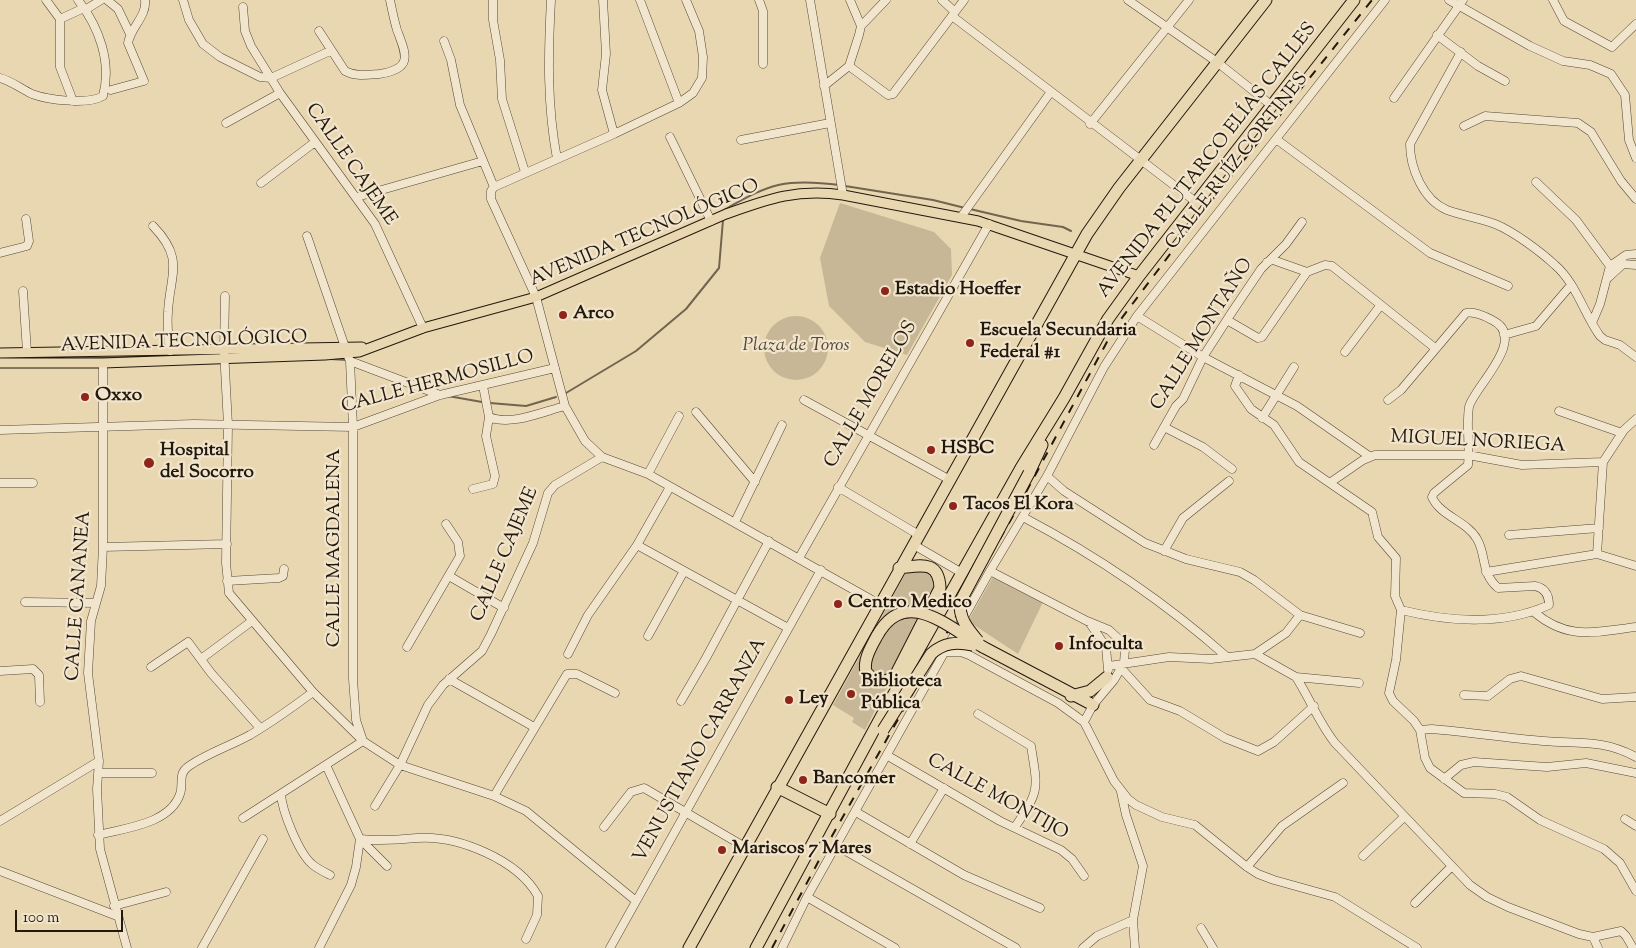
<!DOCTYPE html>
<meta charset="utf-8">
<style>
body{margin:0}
#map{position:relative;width:1636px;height:948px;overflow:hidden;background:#e9d7b2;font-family:"Sorts Mill Goudy",serif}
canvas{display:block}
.scale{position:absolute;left:15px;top:910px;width:108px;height:22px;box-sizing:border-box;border:2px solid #23180c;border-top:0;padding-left:6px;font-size:15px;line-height:18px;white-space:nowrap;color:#23180c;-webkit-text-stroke:4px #f1e5cd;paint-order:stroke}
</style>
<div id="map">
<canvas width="1636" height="948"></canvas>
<div class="scale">100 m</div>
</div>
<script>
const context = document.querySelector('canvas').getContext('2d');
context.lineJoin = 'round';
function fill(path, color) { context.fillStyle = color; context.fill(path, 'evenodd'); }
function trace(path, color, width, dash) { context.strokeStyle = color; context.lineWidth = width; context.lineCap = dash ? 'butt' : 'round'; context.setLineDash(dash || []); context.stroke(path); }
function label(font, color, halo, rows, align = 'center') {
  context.font = font + ' "Sorts Mill Goudy",serif'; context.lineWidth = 4.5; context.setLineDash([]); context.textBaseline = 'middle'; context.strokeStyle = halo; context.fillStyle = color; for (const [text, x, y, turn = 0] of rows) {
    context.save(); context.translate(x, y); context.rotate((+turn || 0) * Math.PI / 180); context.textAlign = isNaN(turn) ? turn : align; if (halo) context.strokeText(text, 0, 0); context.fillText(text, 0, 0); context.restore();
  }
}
const green = new Path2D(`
 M 840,203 L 934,232 L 951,249 L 952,275 L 907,355 L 865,342 L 829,306 L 820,258 Z
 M764 348a32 32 0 1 1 64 0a32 32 0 1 1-64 0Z
 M 914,569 L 931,572 L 938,588 L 865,730 L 852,722 L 854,718 L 833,705 L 906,573 Z
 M 993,577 L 1043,602 L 1018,654 L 968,621 Z`);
const stream = new Path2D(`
 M 845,186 L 933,200 L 965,208
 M 970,209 L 1021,221 L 1063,227 L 1071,231
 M 724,212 L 724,210 C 771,183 786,178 840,185
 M 50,359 L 145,357
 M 330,359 L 347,360
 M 566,393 L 636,351 L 686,309 L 719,268 L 723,220
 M 448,396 L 482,402
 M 490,403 L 526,406 L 556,397`);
const minor = new Path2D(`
 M 46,0 L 60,19 L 60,67 L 73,101
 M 107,0 L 118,9 L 130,34
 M 183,0 L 189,20 L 203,44 L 220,57 L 260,77 L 271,78 L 330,51
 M 493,0 L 493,20 L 500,60 L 502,99 L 525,172
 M 551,0 C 548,55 547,104 557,159
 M 603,0 L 606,54 L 602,90 L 614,134
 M 640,0 L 679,103
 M 759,0 L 763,11 L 763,64
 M 810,0 L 843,195
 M 942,0 L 955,12
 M 1128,0 L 1217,62 L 1271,105
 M 1449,0 L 1530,46 L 1563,61 L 1590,65 L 1611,74 L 1625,95 L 1629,140 L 1636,158
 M 1553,0 L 1564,21 L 1612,47 L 1636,24
 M 243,7 L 245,31 L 251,46 L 280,93 L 375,224 L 423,328
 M 85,10 L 101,0
 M 952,16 L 1196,202
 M 60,19 L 84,8
 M 861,26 L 886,0
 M 319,31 L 345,71 C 356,77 368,75 379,74 C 414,69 406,54 397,30 C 394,20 392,10 390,0
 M 1437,35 L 1478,66 L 1505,81
 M 444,41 L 451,60 L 460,105 L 494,187 L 491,191 L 491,199 L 536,297 L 565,406 L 585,441 L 602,457 L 648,474 L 879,604
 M 1461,52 L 1410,144 C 1410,168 1423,200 1447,210 C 1463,216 1480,218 1495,224 C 1513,231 1541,252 1555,265 C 1576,283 1584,314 1600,336 L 1605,340 L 1620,345 L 1636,357
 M 849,66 L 888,95 L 893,94 L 964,0
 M 0,78 C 12,81 21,89 32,94 C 48,100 88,105 103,96 C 112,62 99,27 78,0
 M 824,86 L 849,66 L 859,35 L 861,26 L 850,0
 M 111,90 L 144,81 L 128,43 C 131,27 147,16 145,0
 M 1394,98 L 1463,0
 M 226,123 L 280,93
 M 1090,124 L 1189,0
 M 1464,126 L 1485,116 L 1578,123 L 1591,132 L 1621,181 L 1636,199
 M 670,137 L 711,221
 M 1276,139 L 1430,253 L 1508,286
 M 741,140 L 830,123
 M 1536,182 L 1576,220 L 1610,266
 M 261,183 L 315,142
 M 494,187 L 614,134 L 679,103 L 693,93 L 702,78 L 703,57 L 699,31 L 686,0
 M 357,197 L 483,161
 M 961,217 L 1050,93
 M 153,226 C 185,259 170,274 168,312 C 167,325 168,338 170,351
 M 307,236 L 345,347
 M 0,253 L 27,246 L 29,241 L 26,219
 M 1267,262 L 1273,260 L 1307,272 L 1325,265 L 1332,266 L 1435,348
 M 1609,277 L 1623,264 L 1636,265
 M 23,291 L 27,352
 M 225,296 L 224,350 L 228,425 L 226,563 L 229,593 L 313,692 L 363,741 L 400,765 L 494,796 L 526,811 L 636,901
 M 1137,316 L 1203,357 L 1297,406 L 1369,456
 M 1227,320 L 1258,338 L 1262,337 L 1307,272
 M 1592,323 L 1600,304 L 1610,266 L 1626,255 L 1636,254
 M 1504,335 L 1536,326 L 1571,285
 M 1345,352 L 1380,306
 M 350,361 L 440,395
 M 103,363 L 103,547 L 101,586 L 91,621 L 88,673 L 99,761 L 97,789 L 100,849 L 127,948
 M 1239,375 L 1235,386 L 1251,409 L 1274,425 L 1299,462 L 1372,512 L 1378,537 L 1396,558 L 1395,596 L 1401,610 L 1396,660 L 1389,693 L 1393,701 L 1414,721 L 1420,730 L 1425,758 L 1430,768 L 1464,793 L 1495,794 L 1507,797 L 1540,820 L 1604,849 L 1620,863 L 1636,891
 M 804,400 L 950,480
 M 1388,400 L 1401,390 L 1466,313 C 1473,311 1485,316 1492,320 C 1530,338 1473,388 1469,407 C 1466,425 1470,446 1468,465 L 1434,493 L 1432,497 C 1440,516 1467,521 1477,539 C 1487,556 1480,572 1498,588 L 1535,586 C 1545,588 1549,595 1549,605 C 1502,626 1450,622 1401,610
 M 1559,411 L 1622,433
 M 696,412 L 755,482
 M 489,417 C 511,426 542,412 565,406
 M 1262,418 L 1294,367
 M 1636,419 L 1624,430 L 1603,462 L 1597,554 L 1636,566
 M 1164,427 L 1203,447 L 1232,469
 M 0,430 L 194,424 L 353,427 L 440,395 L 555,368
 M 1154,445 L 1176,406 L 1183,399 L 1203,357 L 1232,312 L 1261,269 L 1286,244 L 1302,222
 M 648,474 L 679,416
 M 1047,476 L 1064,491 L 1145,543 L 1186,559 L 1240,572 L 1254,580 L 1300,615 L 1360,633
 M 1331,482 L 1363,460 L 1375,455 L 1468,455 L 1522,465 L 1603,462
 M 0,483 L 33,483
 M 838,487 L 919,535
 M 473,489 L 493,484 L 495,476 L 486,436 L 489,417 L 483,386
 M 1023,517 C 1097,556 1165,602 1227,657
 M 735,522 L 782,425
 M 1509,535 L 1599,528
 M 637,545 L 788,628
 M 914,545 L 962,573
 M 103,547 L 227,544
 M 1164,551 L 1183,518 L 1229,481
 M 799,558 L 989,224
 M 990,571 L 1087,621 L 1109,630 L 1122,642 L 1125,649 L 1124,663 L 1114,680 L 1093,705 L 1084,722 L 1114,781 L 1128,799 L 1136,805 L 1162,817 L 1195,825 L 1247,867 L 1258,874 L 1274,880 L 1335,897 L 1417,948
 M 1486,572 L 1597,554
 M 449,576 L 504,608
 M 227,581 L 279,578 L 283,576 L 284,569
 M 25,602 L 95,603
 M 1534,612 C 1568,641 1596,632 1636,627
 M 1089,622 L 1106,647 L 1108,670
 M 648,636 L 684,571
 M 407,647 L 460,556 L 458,542 L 446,524
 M 946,652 L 961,652 L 969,655 L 1058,703 L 1084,722
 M 568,654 L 588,615 L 637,545 L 670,487
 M 1255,654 L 1286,633 L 1300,615
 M 201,659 L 252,621
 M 1109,666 L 1169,657 L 1211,659 L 1255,654 L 1296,677 L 1359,683
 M 151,667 L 188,642 L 211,673 L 260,728
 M 1121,668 L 1150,700 L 1180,711 L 1225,738 L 1258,751 L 1274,742 L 1314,706
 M 0,671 L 33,669 L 39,675 L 40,702
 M 1296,677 C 1310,699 1319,723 1335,743 L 1470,885 L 1487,897 L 1508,907 L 1579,934 L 1593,937 L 1621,931 L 1626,936 L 1633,948
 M 449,679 L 534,727
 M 1464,695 L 1488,696 L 1510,679 L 1521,676 L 1602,699 L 1636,697
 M 681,701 L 706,658 L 769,541
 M 978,714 L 1031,746 C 1038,790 1040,790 1015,827
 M 1420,730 L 1432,729 C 1469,732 1506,738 1543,741 C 1578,744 1603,739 1636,757
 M 888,756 L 1000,821 L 1061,850 L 1072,859 L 1084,876
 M 326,765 L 360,839 L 387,866
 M 99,773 L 152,773
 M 1444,779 L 1461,765 L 1474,762 L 1547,767 L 1586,763 L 1636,773
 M 1121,792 L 1126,815 L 1143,866 L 1133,920 L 1135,948
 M 281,794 C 282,811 299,854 313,865 C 318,869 324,872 330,875
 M 494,796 L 567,674 L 577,674 L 615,693
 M 375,806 L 400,765 L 428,705 L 443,685 L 482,651 L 491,634 L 533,543 L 548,493 L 555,485 L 602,457
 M 856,812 L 964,875 L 1040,908
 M 243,818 L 363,741 L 356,720 L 353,679 L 353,427 L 350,361 L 347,354
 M 1625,819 L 1636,826
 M 0,821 L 99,761
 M 604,827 L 631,792 L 644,788 L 745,847
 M 98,835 C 125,828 170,824 180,794 C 184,783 177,774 189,766 C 208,753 230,746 250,735 C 272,722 293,707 313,692
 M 360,839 C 381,841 396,840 417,838 C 458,835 518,860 538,896 L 537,915 L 526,939
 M 910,844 L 944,788
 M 837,846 L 1016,948
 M 1363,856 L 1404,817
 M 1247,867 L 1282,826 L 1343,783
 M 0,871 L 117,916
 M 807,897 L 895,948
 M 1415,903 L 1452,866
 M 114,906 L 166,892
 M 1201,928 L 1213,948
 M 1593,937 L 1598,948
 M 202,948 L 263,839
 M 319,948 L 351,885 L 356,867 L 360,839
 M 610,948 L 821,570
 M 782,948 L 807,897 L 990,571 L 1047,476 L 1104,367 L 1137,316 L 1385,0
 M 1083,948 L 1097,936 L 1133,920`);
const major = new Path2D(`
 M 0,353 L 362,347
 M 0,363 L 103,363 L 325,355 L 359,352 L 423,328 L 536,297 L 726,214 C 768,199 798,188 843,195 L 978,221 L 1139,276`);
const highway = new Path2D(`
 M 1029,473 L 1042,445
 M 983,647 L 1093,705
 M 895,676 L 940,588 C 939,559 919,566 899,568
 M 1071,696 L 1090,691 L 1107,677
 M 777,787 L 830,814
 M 689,948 L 1087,234 L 1119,188 L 1266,0
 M 756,948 L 882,715 L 1021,468 L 1064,398 L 1108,319 L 1139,276 L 1354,0`);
const rail = new Path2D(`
 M 772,948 L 832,836 L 1018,507 L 1115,327 L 1192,225 L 1372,0`);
const highwayBridge = new Path2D(`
 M 978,641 C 968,629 959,619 960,602 L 1029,473
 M 895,676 L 886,681 L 875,681 L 866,672 C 863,660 871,647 877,636 C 905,585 948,627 983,647
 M 883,730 L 931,654 C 944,642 957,642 973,645`);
const markers = [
 [885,291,5,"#8f2418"],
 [563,315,5,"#8f2418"],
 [970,343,5,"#8f2418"],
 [85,397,5,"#8f2418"],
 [931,450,5,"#8f2418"],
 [149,463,6,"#8f2418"],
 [953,506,5,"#8f2418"],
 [838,604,5,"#8f2418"],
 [1059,646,5,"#8f2418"],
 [851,694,5,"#8f2418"],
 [789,700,5,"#8f2418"],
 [803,780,5,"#8f2418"],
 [722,850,5,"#8f2418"]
];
const streetNames = [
 ["AVENIDA PLUTARCO ELÍAS CALLES",1208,161,-52],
 ["CALLE RUÍZ CORTINES",1238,162,-52],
 ["CALLE CAJEME",350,165,55],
 ["AVENIDA TECNOLÓGICO",645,234,-23],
 ["CALLE MONTAÑO",1203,335,-58],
 ["AVENIDA TECNOLÓGICO",184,343,-2],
 ["CALLE HERMOSILLO",438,383,-15],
 ["CALLE MORELOS",872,395,-60],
 ["MIGUEL NORIEGA",1478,443,3],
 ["CALLE MAGDALENA",336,548,-90],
 ["CALLE CAJEME",506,555,-67],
 ["CALLE CANANEA",80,596,-86],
 ["VENUSTIANO CARRANZA",701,751,-61],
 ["CALLE MONTIJO",997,798,29]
];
const poiNames = [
 ["Estadio Hoeffer",895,291],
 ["Arco",573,315],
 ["Escuela Secundaria",980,332],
 ["Federal #1",980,354],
 ["Oxxo",95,397],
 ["HSBC",941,450],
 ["Hospital",160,452],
 ["del Socorro",160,474],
 ["Tacos El Kora",963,506],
 ["Centro Medico",848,604],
 ["Infoculta",1069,646],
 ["Biblioteca",861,683],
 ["Pública",861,705],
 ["Ley",799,700],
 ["Bancomer",813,780],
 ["Mariscos 7 Mares",732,850]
];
const parkNames = [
 ["Plaza de Toros",796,347]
];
fill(green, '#c7b796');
trace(stream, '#72644e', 2);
trace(minor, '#544836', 9);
trace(major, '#23180c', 11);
trace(highway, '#23180c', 13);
trace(minor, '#f1e5cd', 8);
trace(major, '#e9d7b2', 9);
trace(highway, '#e9d7b2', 11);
trace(rail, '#23180c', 2, [9, 9]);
trace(highwayBridge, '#23180c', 13, []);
trace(highwayBridge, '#e9d7b2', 11);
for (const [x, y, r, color] of markers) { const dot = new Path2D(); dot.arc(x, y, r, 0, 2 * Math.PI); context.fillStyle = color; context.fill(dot); trace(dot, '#f1e5cd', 2); }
label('19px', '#23180c', '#f1e5cd', streetNames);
label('bold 19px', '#23180c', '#f1e5cd', poiNames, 'left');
label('italic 19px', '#544835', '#f1e5cd', parkNames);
</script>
